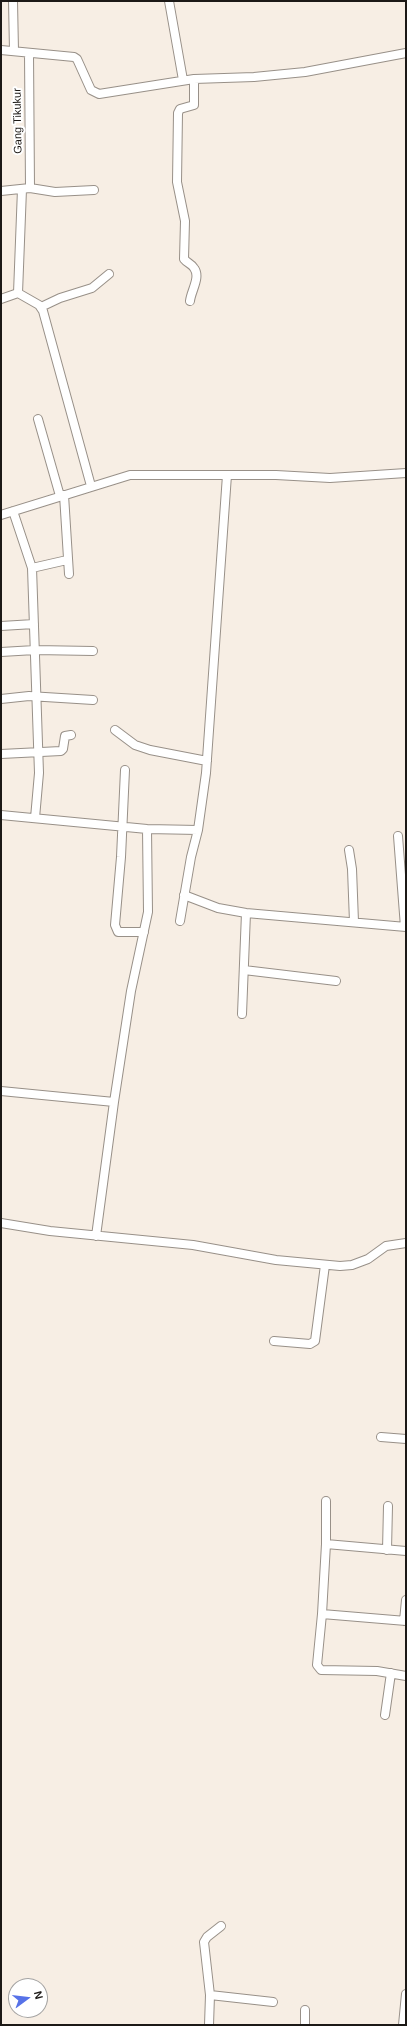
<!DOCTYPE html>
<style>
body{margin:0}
#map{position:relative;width:407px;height:2026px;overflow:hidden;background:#f7eee4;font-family:Helvetica,sans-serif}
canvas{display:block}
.frame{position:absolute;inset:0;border:2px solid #1c1916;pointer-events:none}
.north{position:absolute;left:8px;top:1978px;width:40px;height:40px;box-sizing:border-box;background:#fff;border:1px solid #a4a3a2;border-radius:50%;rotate:75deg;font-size:11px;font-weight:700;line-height:16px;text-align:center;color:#1c1916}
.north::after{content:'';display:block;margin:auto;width:14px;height:18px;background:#5772e8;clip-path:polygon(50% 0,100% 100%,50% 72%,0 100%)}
</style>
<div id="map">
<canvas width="407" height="2026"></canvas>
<div class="frame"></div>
<div class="north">N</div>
</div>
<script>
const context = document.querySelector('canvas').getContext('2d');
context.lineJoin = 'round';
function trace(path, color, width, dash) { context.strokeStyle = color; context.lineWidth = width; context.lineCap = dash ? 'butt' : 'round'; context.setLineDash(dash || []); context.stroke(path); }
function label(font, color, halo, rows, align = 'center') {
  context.font = font + ' Helvetica,sans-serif'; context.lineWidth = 4; context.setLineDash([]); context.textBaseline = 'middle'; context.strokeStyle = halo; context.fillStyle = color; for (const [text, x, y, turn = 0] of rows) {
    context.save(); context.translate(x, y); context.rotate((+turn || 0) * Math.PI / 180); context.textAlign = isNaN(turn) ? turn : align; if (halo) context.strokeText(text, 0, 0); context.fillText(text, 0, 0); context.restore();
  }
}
const minor = new Path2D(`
 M 13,1 L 14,51
 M 169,1 L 183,80
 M 1,50 L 74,57 L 77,59 L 91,90 L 99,94 L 194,79 L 254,77 L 305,72 L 406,53
 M 29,53 L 30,188
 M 22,189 L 18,293 L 39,305 L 43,311 L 91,486
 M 1,191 L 30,188 L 55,192 L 94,190
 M 1,299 L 18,293
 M 190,301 C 191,291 201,277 194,268 C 192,264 187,263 184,259 L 185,221 L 177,182 L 178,113 L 180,109 L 194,105 L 194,79
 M 41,307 L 60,298 L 92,288 L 109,274
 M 38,419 L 60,496
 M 64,495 L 69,574
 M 13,511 L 32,568 L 39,773 L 35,818
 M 1,515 L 130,475 L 276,475 L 330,478 L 406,473
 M 32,568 L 67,560
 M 1,626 L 34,624
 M 1,652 L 35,650 L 93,651
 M 1,699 L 29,696 L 93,700
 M 115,730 L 135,745 L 150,750 L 207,761
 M 1,754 L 61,751 L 63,749 L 65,736 L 71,735
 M 125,770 L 121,857 L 115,925 L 118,932 L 144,932
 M 1,815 L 147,829 L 198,830
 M 398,836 L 405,927
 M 349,850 L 352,869 L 354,922
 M 184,895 L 218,908 L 246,913 L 406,927
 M 180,921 L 191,857 L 198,830 L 206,773 L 227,475
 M 244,970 L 336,981
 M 242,1014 L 246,913
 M 1,1091 L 114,1102 L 96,1236
 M 114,1102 L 131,991 L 148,912 L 147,829
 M 1,1223 L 50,1231 L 193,1245 L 276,1260 L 340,1266 L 352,1265 L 368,1259 L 386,1246 L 406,1243
 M 274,1341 L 310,1344 L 315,1341 L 325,1265
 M 381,1437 L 406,1439
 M 326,1544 L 326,1501
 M 387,1550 L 388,1506
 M 406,1551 L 326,1544 L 322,1614 L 317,1665 L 321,1670 L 377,1671 L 406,1676
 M 322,1614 L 406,1621
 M 404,1621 L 406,1600
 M 385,1715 L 391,1673
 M 210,1995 L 273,2002
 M 209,2025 L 210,1995 L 204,1942 L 207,1937 L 221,1926
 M 305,2025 L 305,2010
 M 403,2025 L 406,1994`);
const streetNames = [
 ["Gang Tikukur",18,121,-91]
];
trace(minor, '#989088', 10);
trace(minor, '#fff', 8);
label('11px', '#1c1916', '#fff', streetNames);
</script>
